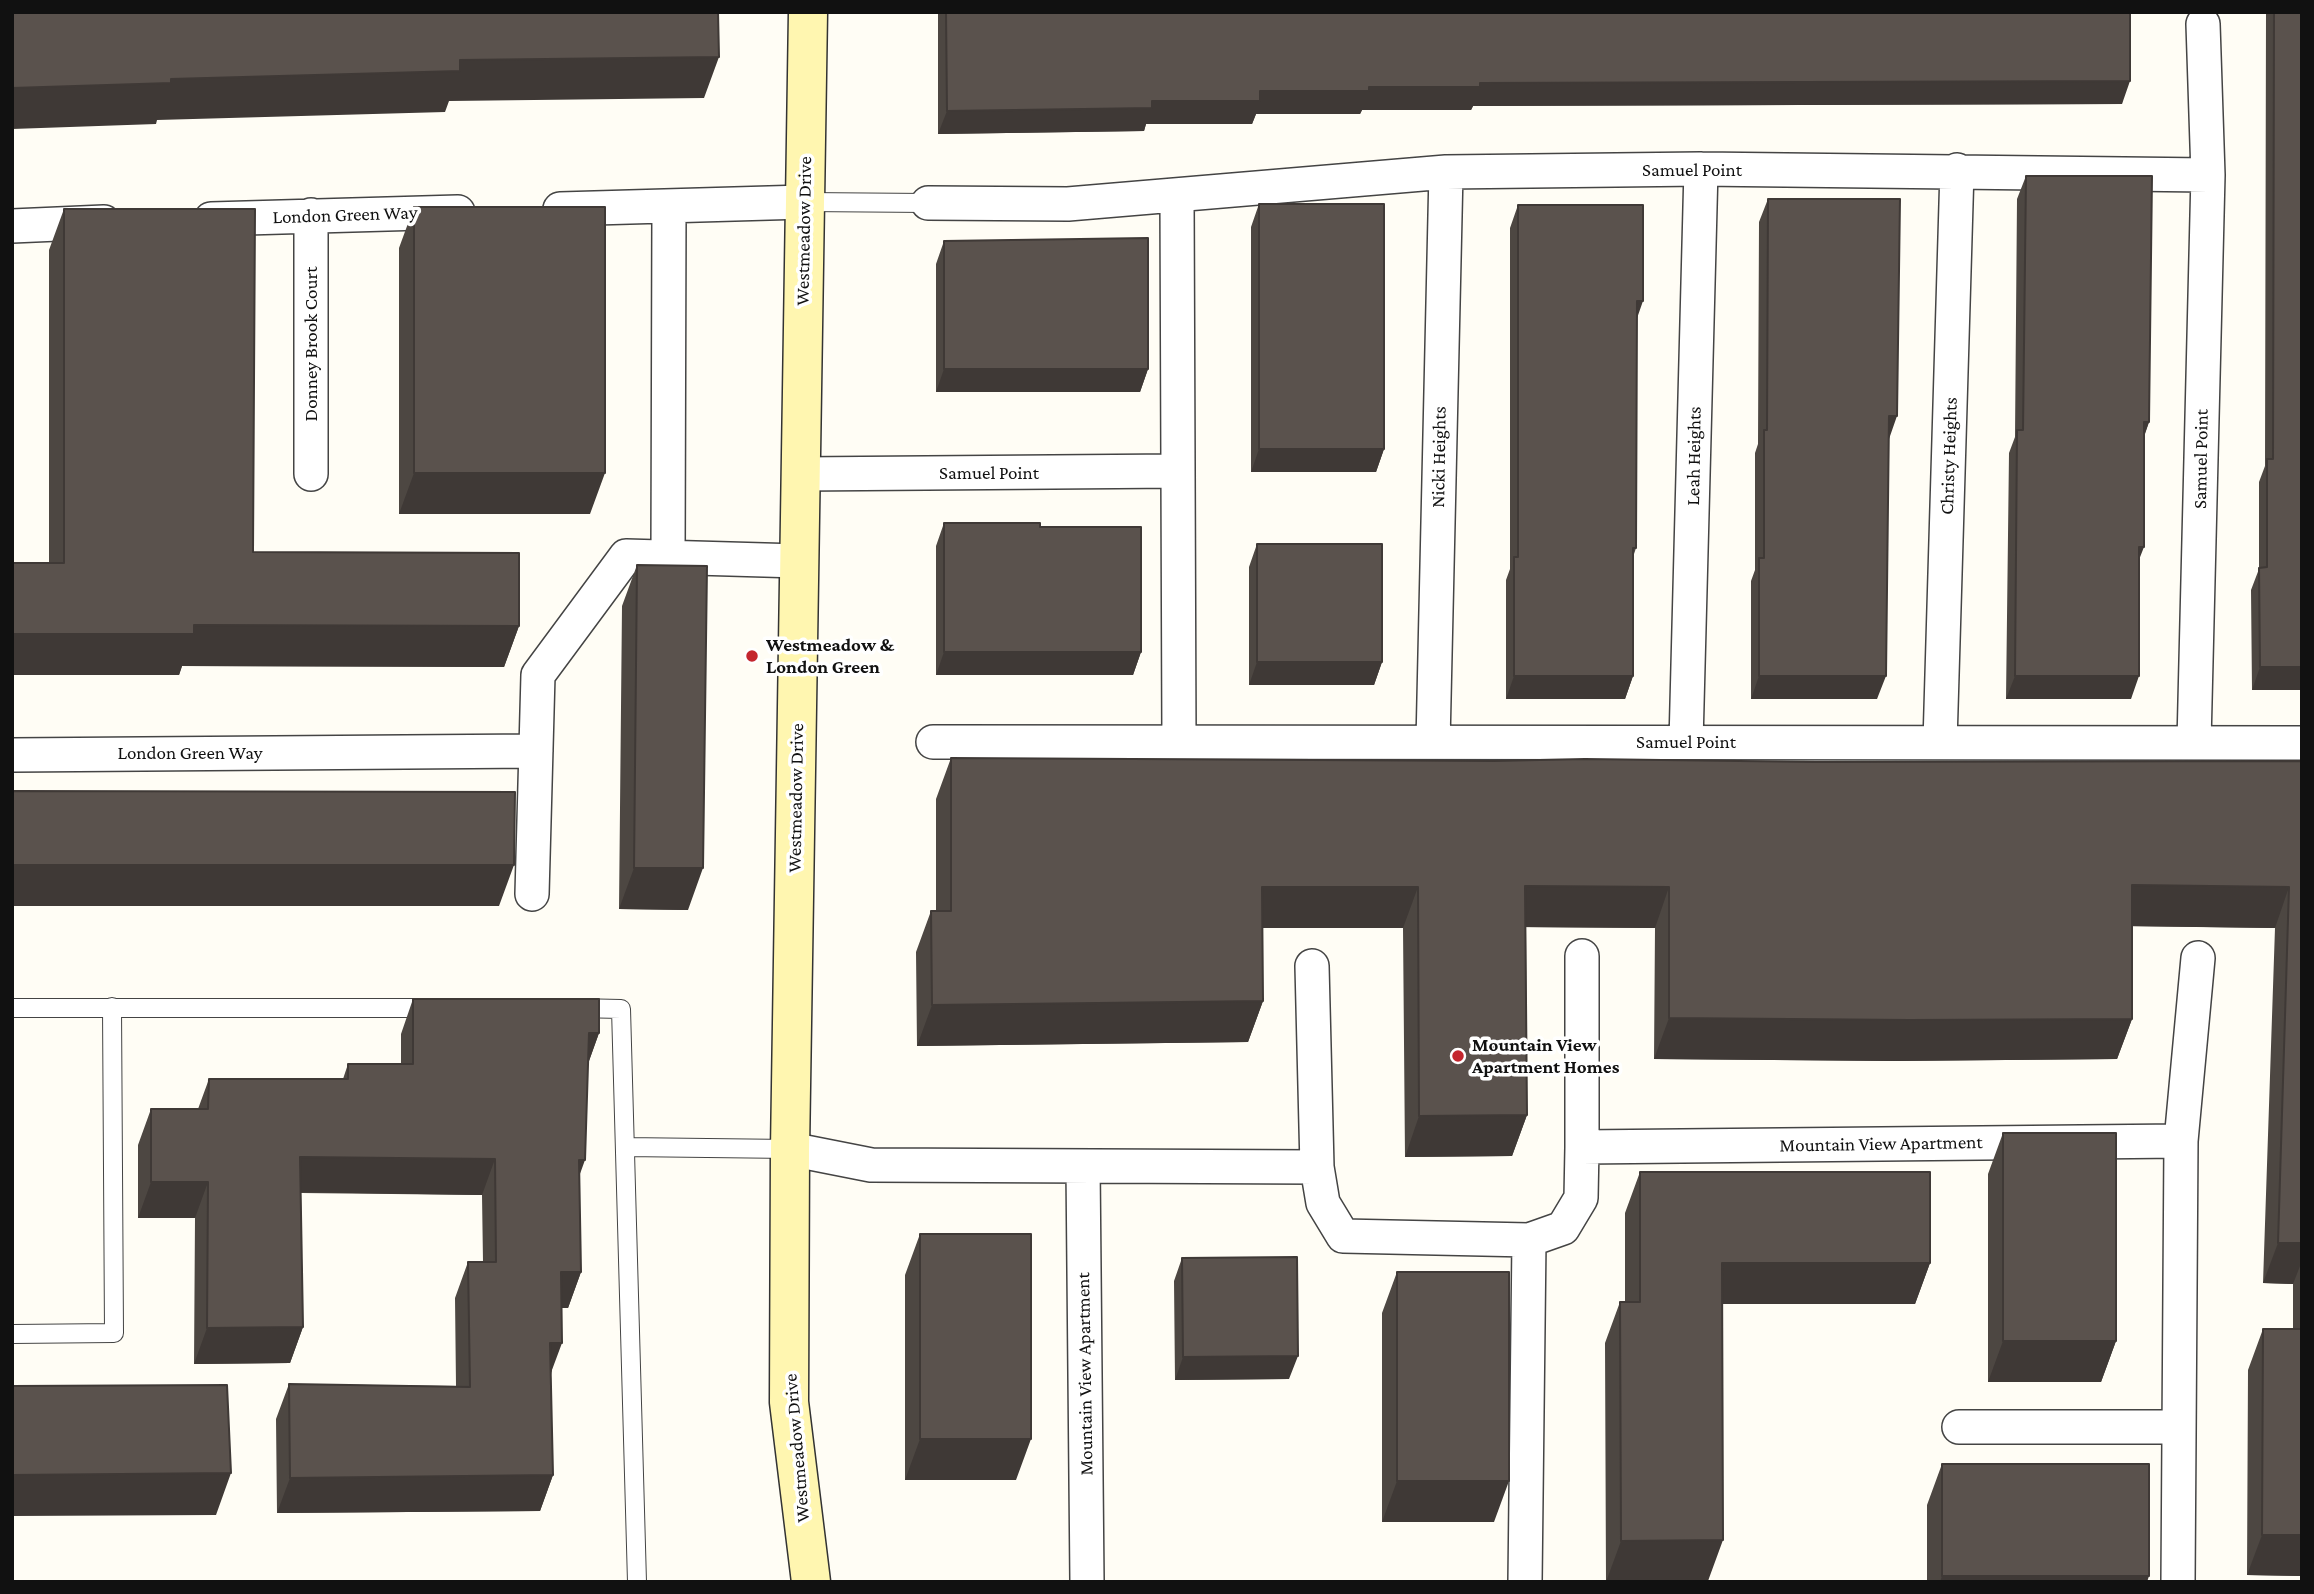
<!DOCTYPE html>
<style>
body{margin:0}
#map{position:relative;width:2314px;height:1594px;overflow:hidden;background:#fffdf5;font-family:"Crimson Pro",serif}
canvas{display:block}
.frame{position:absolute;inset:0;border:14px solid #111;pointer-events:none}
</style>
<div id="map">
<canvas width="2314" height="1594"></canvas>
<div class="frame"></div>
</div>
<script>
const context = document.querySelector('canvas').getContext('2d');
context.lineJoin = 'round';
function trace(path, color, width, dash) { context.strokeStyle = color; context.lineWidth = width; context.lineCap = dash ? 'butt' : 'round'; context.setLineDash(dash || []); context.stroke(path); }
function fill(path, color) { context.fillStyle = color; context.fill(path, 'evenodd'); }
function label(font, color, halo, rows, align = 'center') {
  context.font = font + ' "Crimson Pro",serif'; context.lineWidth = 7; context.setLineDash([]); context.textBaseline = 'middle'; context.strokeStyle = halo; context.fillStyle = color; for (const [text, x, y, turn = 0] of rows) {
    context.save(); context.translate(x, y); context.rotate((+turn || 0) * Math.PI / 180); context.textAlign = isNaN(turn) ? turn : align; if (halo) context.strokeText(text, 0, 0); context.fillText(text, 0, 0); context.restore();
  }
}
const lane = new Path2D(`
 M 804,202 L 928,203
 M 12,1008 L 432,1008
 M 576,1008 L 621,1009 L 637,1582
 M 625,1147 L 790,1149
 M 12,1334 L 114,1333 L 112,1007`);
const street = new Path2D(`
 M 1177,195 L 1179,742
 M 928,203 L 1068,204 L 1446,172 L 1701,169 L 2208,175
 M 560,209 L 804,202
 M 211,219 L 458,212
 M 12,226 L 104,222
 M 311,474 L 311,215
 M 800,474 L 1178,471
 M 668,557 L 669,206
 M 933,742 L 2302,743
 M 1433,742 L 1446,172
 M 1686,742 L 1701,169
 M 1940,742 L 1957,170
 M 2194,742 L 2208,175 L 2203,24
 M 12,755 L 536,751
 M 532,894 L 538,675 L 626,556 L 799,561
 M 1582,956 L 1582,1147
 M 1312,966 L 1317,1167
 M 2181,1141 L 2198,958
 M 790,1149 L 871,1165 L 1317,1167 L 1323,1203 L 1343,1236 L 1529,1240 L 1563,1228 L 1581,1198 L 1582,1147 L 2181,1141 L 2178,1582
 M 1083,1166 L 1087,1582
 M 1959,1427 L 2179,1427
 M 1525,1582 L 1529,1240`);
const secondary = new Path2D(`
 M 808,12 L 790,1149 L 789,1402 L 811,1582`);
const wall = new Path2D(`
 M 938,12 L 2130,12 L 2122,104 L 1473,106 L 1471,110 L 1362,110 L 1360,114 L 1256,114 L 1252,124 L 1146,124 L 1144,131 L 938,134 Z
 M 2266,12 L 2302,12 L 2302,690 L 2252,690 L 2251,590 L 2259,569 L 2259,482 L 2265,466 Z
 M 2026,176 L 2149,422 L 2144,437 L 2139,558 L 2131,699 L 2006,699 L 2009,453 L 2015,437 L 2017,199 Z
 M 1768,199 L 1888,439 L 1877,699 L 1751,699 L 1751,581 L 1755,570 L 1755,453 L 1758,444 L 1759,222 Z
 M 1259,204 L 1384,449 L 1376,472 L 1251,472 L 1251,227 Z
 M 1518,205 L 1637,317 L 1636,548 L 1633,557 L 1633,676 L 1625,699 L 1506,699 L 1506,580 L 1510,569 L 1510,228 Z
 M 414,207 L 590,514 L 399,514 L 399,248 Z
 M 64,209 L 253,552 L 519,626 L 504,667 L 182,666 L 179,675 L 12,675 L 12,563 L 49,563 L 49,250 Z
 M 944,241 L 1148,369 L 1140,392 L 936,392 L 936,264 Z
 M 944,523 L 1040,527 L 1141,652 L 1133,675 L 936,675 L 936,546 Z
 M 1257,544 L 1382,662 L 1374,685 L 1249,685 L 1249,567 Z
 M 637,565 L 688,910 L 619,909 L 622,606 Z
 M 951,758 L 1816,762 L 2302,761 L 2302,1576 L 2247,1575 L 2248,1370 L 2263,1329 L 2293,1329 L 2293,1284 L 2263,1283 L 2275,928 L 2132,926 L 2132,1019 L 2117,1059 L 1894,1061 L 1654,1059 L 1655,928 L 1526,927 L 1527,1115 L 1512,1156 L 1405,1157 L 1403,928 L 1263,928 L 1263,1001 L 1248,1042 L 917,1046 L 916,952 L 931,911 L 936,911 L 936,799 Z
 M 413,999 L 599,1033 L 588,1064 L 579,1176 L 581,1272 L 568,1308 L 562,1308 L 551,1375 L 553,1475 L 540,1511 L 277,1513 L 276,1419 L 289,1384 L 456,1386 L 455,1298 L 468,1262 L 483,1262 L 482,1195 L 301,1193 L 303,1327 L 290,1363 L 194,1364 L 195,1218 L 138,1218 L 138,1145 L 151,1109 L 198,1109 L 209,1079 L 343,1079 L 348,1064 L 401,1064 L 401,1034 Z
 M 2003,1133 L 2116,1341 L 2101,1382 L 1988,1382 L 1988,1174 Z
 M 1640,1172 L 1930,1263 L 1915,1304 L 1722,1304 L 1708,1581 L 1606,1582 L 1605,1343 L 1620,1302 L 1625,1302 L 1625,1213 Z
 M 920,1234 L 1016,1480 L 905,1480 L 905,1275 Z
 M 1182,1258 L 1289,1379 L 1175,1380 L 1174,1281 Z
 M 1397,1272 L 1494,1522 L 1382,1522 L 1382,1313 Z
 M 1942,1464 L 2147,1582 L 1927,1582 L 1927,1505 Z`);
const shadedWall = new Path2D(`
 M 719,57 L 704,98 L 449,101 L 445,112 L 157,120 L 156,124 L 12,129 L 12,88 L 171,79 L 460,60 Z
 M 2130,81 L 2122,104 L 1473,106 L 1471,110 L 1362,110 L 1360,114 L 1256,114 L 1252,124 L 1146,124 L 1144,131 L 938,134 L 947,111 L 1152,101 L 1260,91 L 1480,83 Z
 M 1637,301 L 1643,301 L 1635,324 Z
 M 944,369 L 1148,369 L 1140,392 L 936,392 Z
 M 1889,416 L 1897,416 L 1889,439 Z
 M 2144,422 L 2149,422 L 2141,444 Z
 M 1259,449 L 1384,449 L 1376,472 L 1251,472 Z
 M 414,473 L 605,473 L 590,514 L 399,514 Z
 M 2139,547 L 2144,547 L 2135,570 Z
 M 194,625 L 519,626 L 504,667 L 182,666 L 179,675 L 12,675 L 12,634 Z
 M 944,652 L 1141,652 L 1133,675 L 936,675 Z
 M 1257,662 L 1382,662 L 1374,685 L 1249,685 Z
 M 2260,667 L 2302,667 L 2302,690 L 2252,690 Z
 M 1514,676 L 1633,676 L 1625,699 L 1506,699 Z
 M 1759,676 L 1886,676 L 1877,699 L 1751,699 Z
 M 2015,676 L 2139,676 L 2131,699 L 2006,699 Z
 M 12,865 L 514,865 L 499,906 L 12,906 Z
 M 634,868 L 703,868 L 688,910 L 619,909 Z
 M 2132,885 L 2289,887 L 2275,928 L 2117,926 Z
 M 1525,886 L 1669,887 L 1655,928 L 1510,927 Z
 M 1262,887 L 1418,887 L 1403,928 L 1247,928 Z
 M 1263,1001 L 1248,1042 L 917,1046 L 932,1005 Z
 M 1669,1018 L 2132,1019 L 2117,1059 L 1894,1061 L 1654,1059 Z
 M 589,1033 L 599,1033 L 586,1069 Z
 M 1527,1115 L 1512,1156 L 1405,1157 L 1419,1116 Z
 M 300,1157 L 495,1159 L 482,1195 L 287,1192 Z
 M 579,1160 L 585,1160 L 572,1196 Z
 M 151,1182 L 208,1182 L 195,1218 L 138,1218 Z
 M 2278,1243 L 2302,1243 L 2302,1261 L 2293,1284 L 2263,1283 Z
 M 1722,1263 L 1930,1263 L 1915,1304 L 1707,1304 Z
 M 561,1272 L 581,1272 L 568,1308 L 548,1308 Z
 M 303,1327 L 290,1363 L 194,1364 L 207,1328 Z
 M 2003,1341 L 2116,1341 L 2101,1382 L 1988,1382 Z
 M 550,1343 L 562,1343 L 549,1378 Z
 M 1298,1356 L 1289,1379 L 1175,1380 L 1183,1357 Z
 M 920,1439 L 1031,1439 L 1016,1480 L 905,1480 Z
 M 231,1473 L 216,1515 L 12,1516 L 12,1475 Z
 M 553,1475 L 540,1511 L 277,1513 L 290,1478 Z
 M 1397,1481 L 1509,1481 L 1494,1522 L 1382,1522 Z
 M 2262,1535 L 2302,1535 L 2302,1576 L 2247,1575 Z
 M 1723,1540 L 1708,1581 L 1606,1582 L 1621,1541 Z
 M 1942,1576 L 2149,1576 L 2147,1582 L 1940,1582 Z`);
const building = new Path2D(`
 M 12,12 L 718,12 L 719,57 L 460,60 L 460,71 L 171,79 L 171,83 L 12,88 Z
 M 946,12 L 2130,12 L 2130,81 L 1480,83 L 1480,87 L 1369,87 L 1369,91 L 1260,91 L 1260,101 L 1152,101 L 1152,108 L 947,111 Z
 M 2274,12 L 2302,12 L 2302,667 L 2260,667 L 2259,568 L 2267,567 L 2267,459 L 2273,459 Z
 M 2026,176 L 2152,176 L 2149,422 L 2144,422 L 2144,547 L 2139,547 L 2139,676 L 2015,676 L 2017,430 L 2023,430 Z
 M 1768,199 L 1900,199 L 1897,416 L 1889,416 L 1886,676 L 1759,676 L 1759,558 L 1764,558 L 1764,430 L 1767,430 Z
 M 1259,204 L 1384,204 L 1384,449 L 1259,449 Z
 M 1518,205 L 1643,205 L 1643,301 L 1637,301 L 1636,548 L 1633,548 L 1633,676 L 1514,676 L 1514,557 L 1518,557 Z
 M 414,207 L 605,207 L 605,473 L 414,473 Z
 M 64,209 L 255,209 L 253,552 L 519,553 L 519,626 L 194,625 L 194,634 L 12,634 L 12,563 L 64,563 Z
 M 1148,238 L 1148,369 L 944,369 L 944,241 Z
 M 944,523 L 1040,523 L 1040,527 L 1141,527 L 1141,652 L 944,652 Z
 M 1257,544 L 1382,544 L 1382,662 L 1257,662 Z
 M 637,565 L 707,566 L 703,868 L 634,868 Z
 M 951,758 L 1494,761 L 1585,759 L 1816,762 L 2302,761 L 2302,1243 L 2278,1243 L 2289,887 L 2132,885 L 2132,1019 L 1909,1020 L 1669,1018 L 1669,887 L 1525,886 L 1527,1115 L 1419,1116 L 1418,887 L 1262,887 L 1263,1001 L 932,1005 L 931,911 L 951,911 Z
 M 12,791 L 515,792 L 514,865 L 12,865 Z
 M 413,999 L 599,999 L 599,1033 L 589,1033 L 585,1160 L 579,1160 L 581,1272 L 561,1272 L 562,1343 L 550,1343 L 553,1475 L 290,1478 L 289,1384 L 470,1387 L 468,1262 L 496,1262 L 495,1159 L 300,1157 L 303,1327 L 207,1328 L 208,1182 L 151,1182 L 151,1109 L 208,1109 L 209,1079 L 348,1079 L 348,1064 L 413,1064 Z
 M 2003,1133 L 2116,1133 L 2116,1341 L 2003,1341 Z
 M 1640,1172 L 1930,1172 L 1930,1263 L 1722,1263 L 1723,1540 L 1621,1541 L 1620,1302 L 1640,1302 Z
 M 920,1234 L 1031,1234 L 1031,1439 L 920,1439 Z
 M 1297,1257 L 1298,1356 L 1183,1357 L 1182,1258 Z
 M 1397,1272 L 1509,1272 L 1509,1481 L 1397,1481 Z
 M 2263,1329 L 2302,1329 L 2302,1535 L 2262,1535 Z
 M 227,1385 L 231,1473 L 12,1475 L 12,1386 Z
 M 1942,1464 L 2149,1464 L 2149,1576 L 1942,1576 Z`);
const markers = [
 [752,656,7,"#c4262e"],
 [1458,1056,7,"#c4262e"]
];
const streetNames = [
 ["Samuel Point",1692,170],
 ["London Green Way",345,215,-2],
 ["Westmeadow Drive",804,231,-89],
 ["Donney Brook Court",311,344,-90],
 ["Leah Heights",1694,456,-89],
 ["Christy Heights",1949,456,-88],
 ["Nicki Heights",1439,457,-89],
 ["Samuel Point",2201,459,-89],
 ["Samuel Point",989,473],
 ["Samuel Point",1686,742],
 ["London Green Way",190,753],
 ["Westmeadow Drive",796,798,-89],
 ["Mountain View Apartment",1881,1144,-1],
 ["Mountain View Apartment",1085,1374,-91],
 ["Westmeadow Drive",797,1448,-95]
];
const poiNames = [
 ["Westmeadow &",766,645],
 ["London Green",766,667],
 ["Mountain View",1472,1045],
 ["Apartment Homes",1472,1067]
];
trace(lane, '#444', 20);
trace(street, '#444', 36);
trace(secondary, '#333', 41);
trace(lane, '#fff', 18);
trace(street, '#fff', 33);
trace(secondary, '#fff6b0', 38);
fill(wall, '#4d4742');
fill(shadedWall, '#3f3936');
fill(building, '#5a524d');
trace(building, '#3f3936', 2);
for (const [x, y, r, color] of markers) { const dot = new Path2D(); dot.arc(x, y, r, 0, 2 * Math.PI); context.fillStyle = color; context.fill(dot); trace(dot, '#fff', 2.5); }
label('19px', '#111', '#fff', streetNames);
label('bold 19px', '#111', '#fff', poiNames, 'left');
</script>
